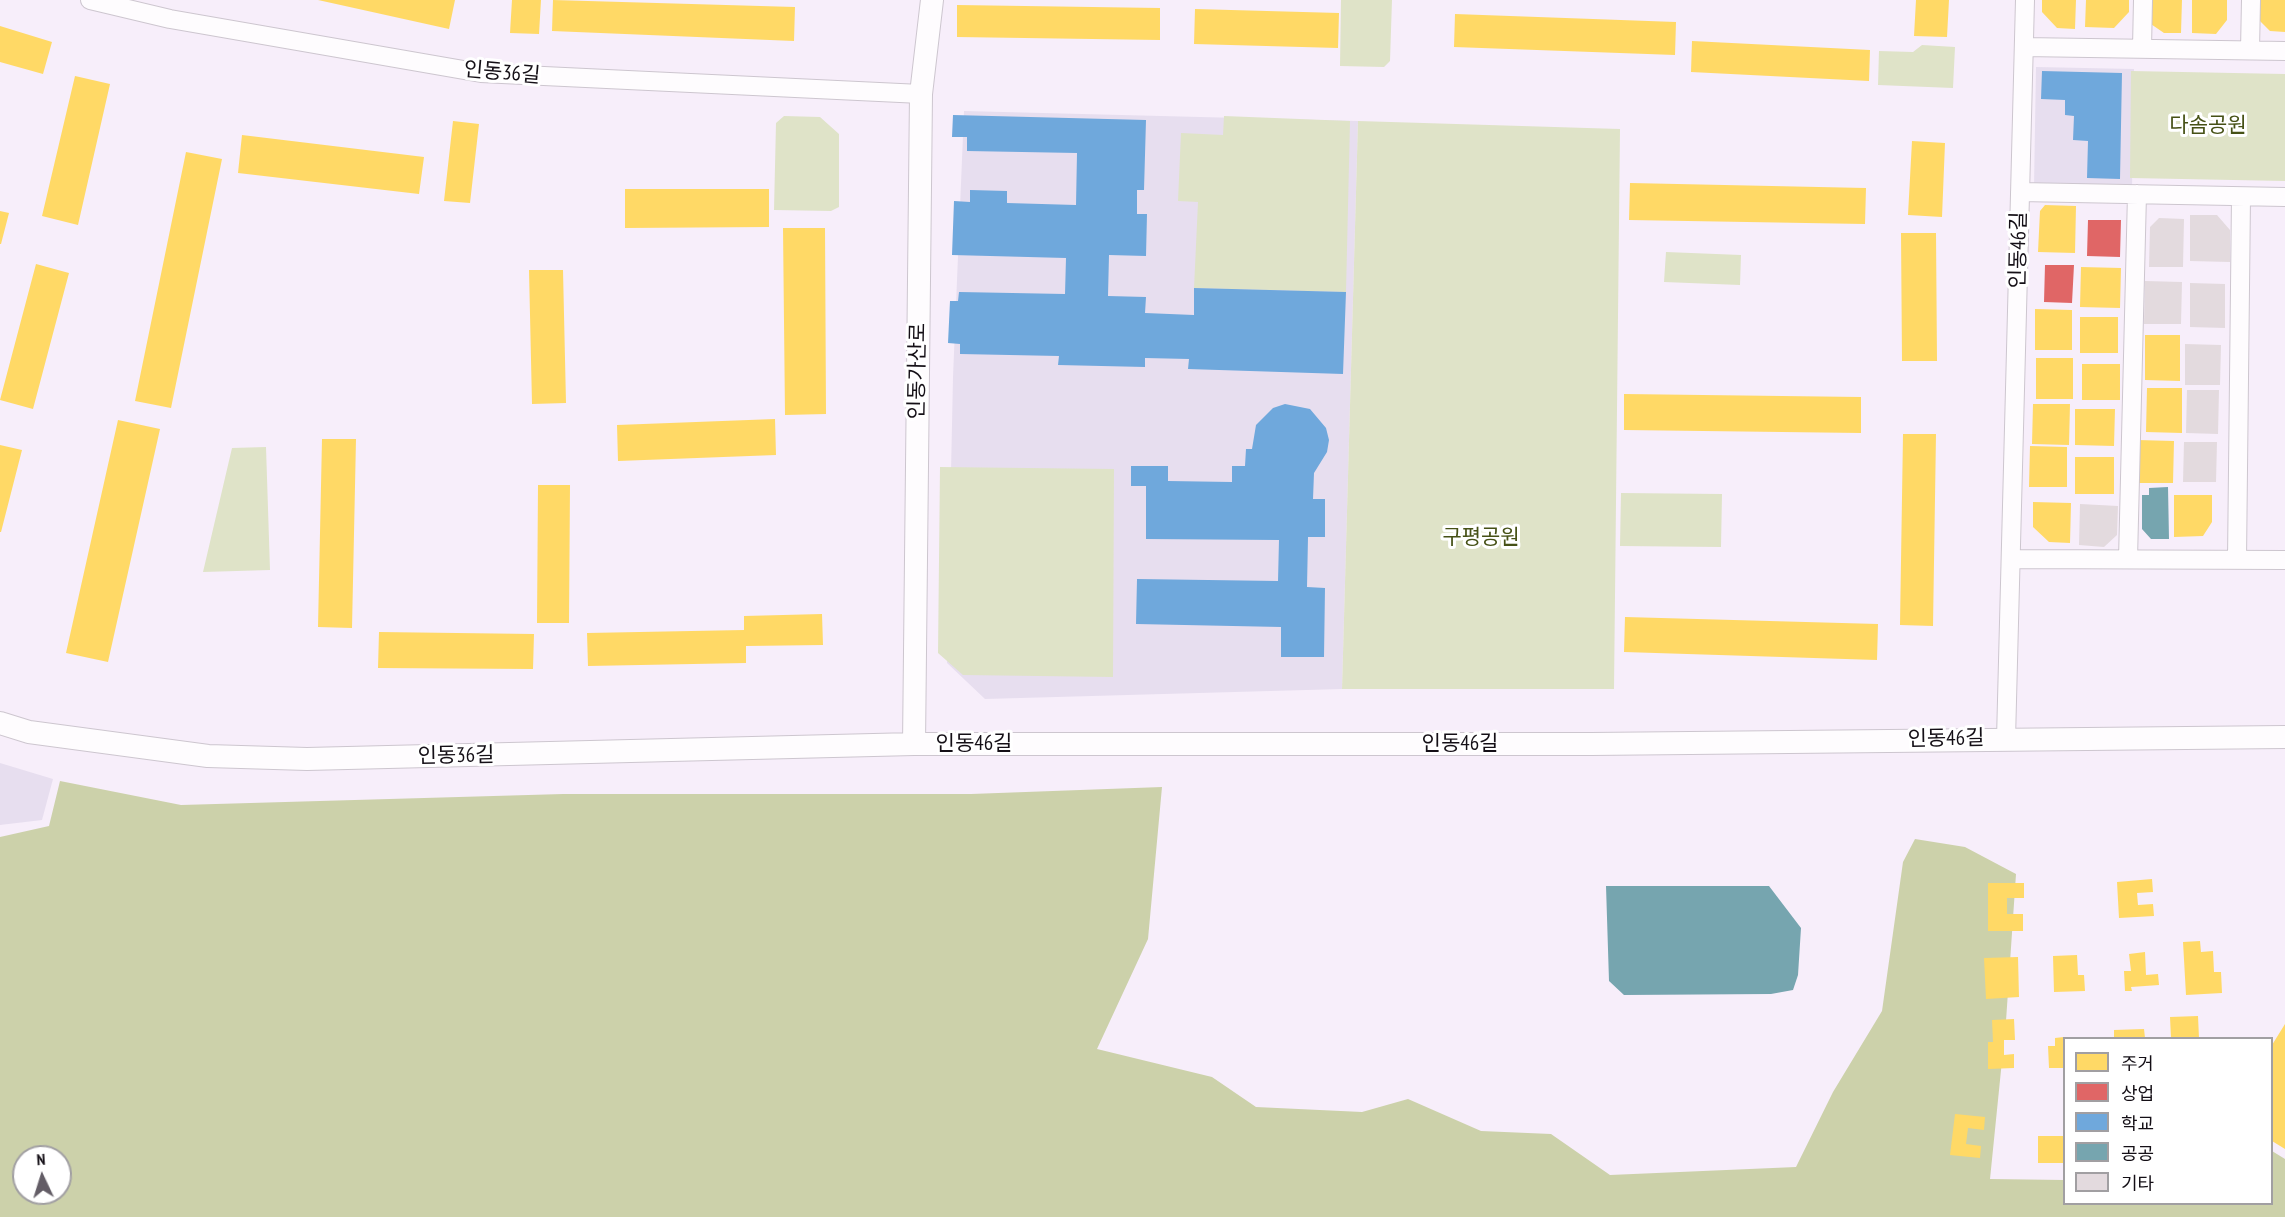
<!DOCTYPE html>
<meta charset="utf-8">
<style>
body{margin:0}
#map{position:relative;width:2285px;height:1217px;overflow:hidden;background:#f7eefa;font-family:"PT Sans Narrow","Noto Sans KR",sans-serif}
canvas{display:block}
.legend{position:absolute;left:2063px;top:1037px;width:210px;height:168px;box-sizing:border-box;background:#fff;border:2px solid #a19fa2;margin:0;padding:8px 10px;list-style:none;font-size:18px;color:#140f16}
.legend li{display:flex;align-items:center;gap:12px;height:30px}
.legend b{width:30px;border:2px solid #a19fa2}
.north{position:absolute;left:12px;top:1145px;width:60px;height:60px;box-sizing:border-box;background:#fff;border:2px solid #a19fa2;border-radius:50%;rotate:356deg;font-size:16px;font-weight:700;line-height:24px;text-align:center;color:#140f16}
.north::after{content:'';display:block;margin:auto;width:21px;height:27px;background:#635d66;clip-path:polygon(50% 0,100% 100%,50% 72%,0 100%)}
</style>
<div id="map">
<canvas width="2285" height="1217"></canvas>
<ul class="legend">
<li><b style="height:16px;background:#ffd966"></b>주거</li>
<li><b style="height:16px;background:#e06666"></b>상업</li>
<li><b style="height:16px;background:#6fa8dc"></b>학교</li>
<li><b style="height:16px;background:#76a5af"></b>공공</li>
<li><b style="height:16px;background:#e3dade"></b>기타</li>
</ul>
<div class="north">N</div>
</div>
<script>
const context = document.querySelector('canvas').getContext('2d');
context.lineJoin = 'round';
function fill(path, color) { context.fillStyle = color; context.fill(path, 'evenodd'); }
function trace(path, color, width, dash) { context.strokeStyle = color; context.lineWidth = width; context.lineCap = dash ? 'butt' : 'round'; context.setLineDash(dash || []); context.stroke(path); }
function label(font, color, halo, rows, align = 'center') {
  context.font = font + ' "PT Sans Narrow","Noto Sans KR",sans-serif'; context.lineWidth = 6; context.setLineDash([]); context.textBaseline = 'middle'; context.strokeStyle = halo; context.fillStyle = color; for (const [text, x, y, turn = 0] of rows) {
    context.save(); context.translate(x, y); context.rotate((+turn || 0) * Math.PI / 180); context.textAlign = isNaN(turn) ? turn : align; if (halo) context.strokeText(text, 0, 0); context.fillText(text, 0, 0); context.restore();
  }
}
const education = new Path2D(`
 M 2036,67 L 2134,69 L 2132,189 L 2034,187 Z
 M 964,111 L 1358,121 L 1342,689 L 985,699 L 947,663 L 953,377 Z
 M 0,763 L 53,779 L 42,820 L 0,825 Z`);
const green = new Path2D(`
 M 1341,0 L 1392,0 L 1390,61 L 1384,67 L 1340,66 Z
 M 1922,45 L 1955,47 L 1953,88 L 1878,85 L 1879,51 L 1913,52 Z
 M 2131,71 L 2285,74 L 2285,181 L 2130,178 Z
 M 784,116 L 820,117 L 839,134 L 839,207 L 831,211 L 774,210 L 776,123 Z
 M 1224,116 L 1350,121 L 1346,292 L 1194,288 L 1198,202 L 1178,201 L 1181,133 L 1223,135 Z
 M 1358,121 L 1620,129 L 1614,689 L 1342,689 Z
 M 1666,252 L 1741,255 L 1740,285 L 1664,282 Z
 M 266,447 L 270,570 L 203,572 L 232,448 Z
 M 940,467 L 1114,469 L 1113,677 L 963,675 L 938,653 Z
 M 1621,493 L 1722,494 L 1721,547 L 1620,546 Z`);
const forest = new Path2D(`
 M 60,781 L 181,805 L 563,794 L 971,794 L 1162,787 L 1148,939 L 1097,1049 L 1212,1077 L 1256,1107 L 1362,1112 L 1408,1099 L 1481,1131 L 1551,1134 L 1610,1175 L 1796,1167 L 1833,1092 L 1882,1011 L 1903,862 L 1915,839 L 1965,847 L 2016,874 L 2006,1021 L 1990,1179 L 2064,1180 L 2064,1204 L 2272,1204 L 2272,1151 L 2285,1159 L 2285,1217 L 0,1217 L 0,837 L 49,826 ZM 24,1157 L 60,1157 L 60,1193 L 24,1193 Z`);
const homes = new Path2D(`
 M 318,0 L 455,0 L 449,29 Z
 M 512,0 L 541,0 L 539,34 L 510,33 Z
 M 553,0 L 795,7 L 794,41 L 552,31 Z
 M 1916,0 L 1949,0 L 1947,37 L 1914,36 Z
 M 2042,0 L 2076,0 L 2075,29 L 2057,28 L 2042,12 Z
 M 2086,0 L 2129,0 L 2129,12 L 2114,28 L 2085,27 Z
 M 2146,0 L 2182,0 L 2181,33 L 2164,33 L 2145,20 Z
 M 2192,0 L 2227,0 L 2227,20 L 2216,34 L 2192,33 Z
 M 2258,0 L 2285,0 L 2285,32 L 2270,31 L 2257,18 Z
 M 957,5 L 1160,8 L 1160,40 L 957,37 Z
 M 1195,9 L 1339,13 L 1338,48 L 1194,44 Z
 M 1455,14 L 1676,22 L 1675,55 L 1454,47 Z
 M 0,26 L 52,42 L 43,74 L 0,62 Z
 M 1692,41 L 1870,50 L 1869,81 L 1691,72 Z
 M 75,76 L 110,84 L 78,225 L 42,216 Z
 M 453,121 L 479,124 L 470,203 L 444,201 Z
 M 242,135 L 424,157 L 419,194 L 238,173 Z
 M 1912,141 L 1945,143 L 1942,217 L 1908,215 Z
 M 186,152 L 222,159 L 171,408 L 135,401 Z
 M 1630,183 L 1866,188 L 1865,224 L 1629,220 Z
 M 625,189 L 769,189 L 769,227 L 625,228 Z
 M 2045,205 L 2076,206 L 2075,253 L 2038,252 L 2040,211 Z
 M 0,211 L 9,213 L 1,244 L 0,244 Z
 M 783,228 L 825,228 L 826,414 L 785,415 Z
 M 1901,233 L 1936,233 L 1937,361 L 1902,361 Z
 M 36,264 L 69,273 L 33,409 L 0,400 Z
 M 2081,267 L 2121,268 L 2120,308 L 2080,307 Z
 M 529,270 L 563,270 L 566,403 L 532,404 Z
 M 2035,309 L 2072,310 L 2072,350 L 2035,350 Z
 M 2080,317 L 2118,317 L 2118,353 L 2080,353 Z
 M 2145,335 L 2180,335 L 2180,381 L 2145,380 Z
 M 2036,358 L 2073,358 L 2073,399 L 2036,399 Z
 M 2082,364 L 2120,364 L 2120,400 L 2082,400 Z
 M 2147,388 L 2182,388 L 2182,433 L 2146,432 Z
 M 1624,394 L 1861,397 L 1861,433 L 1624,430 Z
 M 2033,404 L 2070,404 L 2069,445 L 2032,444 Z
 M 2075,409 L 2115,409 L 2114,446 L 2075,445 Z
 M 775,419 L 776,455 L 618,461 L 617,425 Z
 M 118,420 L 160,429 L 108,662 L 66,653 Z
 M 1903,434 L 1936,434 L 1933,626 L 1900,625 Z
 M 322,439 L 356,439 L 352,628 L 318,627 Z
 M 2137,440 L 2174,441 L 2173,483 L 2137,483 Z
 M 0,445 L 22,450 L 1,532 L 0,532 Z
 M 2030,446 L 2067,447 L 2067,487 L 2029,487 Z
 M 2075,457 L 2114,457 L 2114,494 L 2075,494 Z
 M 538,485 L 570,485 L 569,623 L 537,623 Z
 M 2174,495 L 2212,495 L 2212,522 L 2203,536 L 2174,537 Z
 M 2033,502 L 2071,503 L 2070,543 L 2049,542 L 2033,527 Z
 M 822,614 L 823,645 L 746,646 L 746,663 L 588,666 L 587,633 L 744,630 L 744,616 Z
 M 1625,617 L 1878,624 L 1877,660 L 1624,652 Z
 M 379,632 L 534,634 L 533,669 L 378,668 Z
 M 2152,879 L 2153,892 L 2137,893 L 2138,905 L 2153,904 L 2154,916 L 2119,918 L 2117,882 Z
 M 1988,883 L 2024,883 L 2024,898 L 2007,898 L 2007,914 L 2023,914 L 2023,931 L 1988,931 Z
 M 2200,941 L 2201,952 L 2213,951 L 2214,972 L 2221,972 L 2222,993 L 2186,995 L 2183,942 Z
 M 2145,952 L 2146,975 L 2158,974 L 2159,985 L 2131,987 L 2132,991 L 2125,991 L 2124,971 L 2131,971 L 2129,954 Z
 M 2077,955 L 2078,975 L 2084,975 L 2085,991 L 2054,992 L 2053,956 Z
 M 2018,957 L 2019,997 L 1986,999 L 1984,958 Z
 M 2198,1016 L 2199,1038 L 2171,1038 L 2170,1017 Z
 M 2014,1019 L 2015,1040 L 2004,1040 L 2004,1055 L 2014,1054 L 2014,1068 L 1988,1069 L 1988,1042 L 1993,1042 L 1992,1020 Z
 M 2285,1024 L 2285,1149 L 2272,1141 L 2272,1045 Z
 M 2144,1029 L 2145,1038 L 2114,1038 L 2114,1030 Z
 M 2064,1037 L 2064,1068 L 2049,1068 L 2048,1046 L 2055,1046 L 2055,1038 Z
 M 1955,1114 L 1985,1117 L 1984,1130 L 1968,1128 L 1966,1144 L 1981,1146 L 1980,1158 L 1950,1155 Z
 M 2038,1136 L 2064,1136 L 2064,1163 L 2038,1163 Z`);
const shops = new Path2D(`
 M 2088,220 L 2121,220 L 2120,257 L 2087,256 Z
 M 2045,265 L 2074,265 L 2072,303 L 2044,302 Z`);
const schools = new Path2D(`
 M 2042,71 L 2122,73 L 2120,179 L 2087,178 L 2088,141 L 2073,140 L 2074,116 L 2065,115 L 2065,100 L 2041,99 Z
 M 953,115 L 1146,120 L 1144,190 L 1137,190 L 1137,214 L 1147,214 L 1146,256 L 1109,255 L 1108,296 L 1146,297 L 1145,313 L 1194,315 L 1194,288 L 1346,292 L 1343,374 L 1188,369 L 1189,359 L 1145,358 L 1145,367 L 1058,365 L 1059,356 L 960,354 L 960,344 L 948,343 L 950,301 L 958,301 L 959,292 L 1065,294 L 1066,258 L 952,255 L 954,201 L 970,202 L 970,190 L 1007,191 L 1007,203 L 1076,205 L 1077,153 L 967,151 L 967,137 L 952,137 Z
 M 1285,404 L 1310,409 L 1326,428 L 1329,440 L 1327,452 L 1314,473 L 1313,499 L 1325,499 L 1325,537 L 1308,537 L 1307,587 L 1325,588 L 1324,657 L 1281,657 L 1281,627 L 1136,624 L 1137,579 L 1278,581 L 1279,540 L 1146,539 L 1146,486 L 1131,486 L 1131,466 L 1168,466 L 1168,481 L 1232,482 L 1232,466 L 1245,466 L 1246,449 L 1252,449 L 1256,425 L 1273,408 Z`);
const public = new Path2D(`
 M 2168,487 L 2169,539 L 2151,539 L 2142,529 L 2142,495 L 2149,495 L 2149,488 Z
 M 1606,886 L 1769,886 L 1801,928 L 1798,975 L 1793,990 L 1771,994 L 1624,995 L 1609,981 Z`);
const building = new Path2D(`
 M 2190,215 L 2217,215 L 2230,230 L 2230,262 L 2190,261 Z
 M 2159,218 L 2184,219 L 2183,267 L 2149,267 L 2150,227 Z
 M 2145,281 L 2182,282 L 2181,324 L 2144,324 Z
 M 2190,283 L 2225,284 L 2225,328 L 2190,327 Z
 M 2185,344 L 2221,345 L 2220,385 L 2185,385 Z
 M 2187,390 L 2219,390 L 2218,434 L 2186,433 Z
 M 2184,442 L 2217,442 L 2216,482 L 2183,482 Z
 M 2080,504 L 2118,506 L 2117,535 L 2104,547 L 2079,545 Z`);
const minor = new Path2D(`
 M 90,0 L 170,19 L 481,73 L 921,94
 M 2024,47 L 2285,51
 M 2142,48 L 2143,0
 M 2250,50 L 2251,0
 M 2020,192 L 2285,197
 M 2011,559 L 2285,560
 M 2128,559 L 2137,194
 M 2237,560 L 2241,197
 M 2006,739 L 2025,0`);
const tertiary = new Path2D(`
 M 0,723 L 29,732 L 208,756 L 307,759 L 914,744 L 1591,744 L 2285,737
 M 914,744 L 921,94 L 932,0`);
const streetNames = [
 ["인동36길",502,73,5],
 ["인동46길",2019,250,-89],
 ["인동가산로",918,371,-89],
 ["인동46길",1946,739,-1],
 ["인동46길",974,744],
 ["인동46길",1460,744],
 ["인동36길",456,756,-1]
];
const parkNames = [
 ["다솜공원",2208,126],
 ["구평공원",1481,538]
];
fill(education, '#e7deef');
fill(green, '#dfe3c8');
fill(forest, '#ccd1aa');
fill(homes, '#ffd966');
fill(shops, '#e06666');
fill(schools, '#6fa8dc');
fill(public, '#76a5af');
fill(building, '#e3dade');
trace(minor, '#cdc6cf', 20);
trace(tertiary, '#cdc6cf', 24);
trace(minor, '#fefcfe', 18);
trace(tertiary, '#fefcfe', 22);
label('21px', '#140f16', '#fff', streetNames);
label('21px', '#465116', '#fff', parkNames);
</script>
